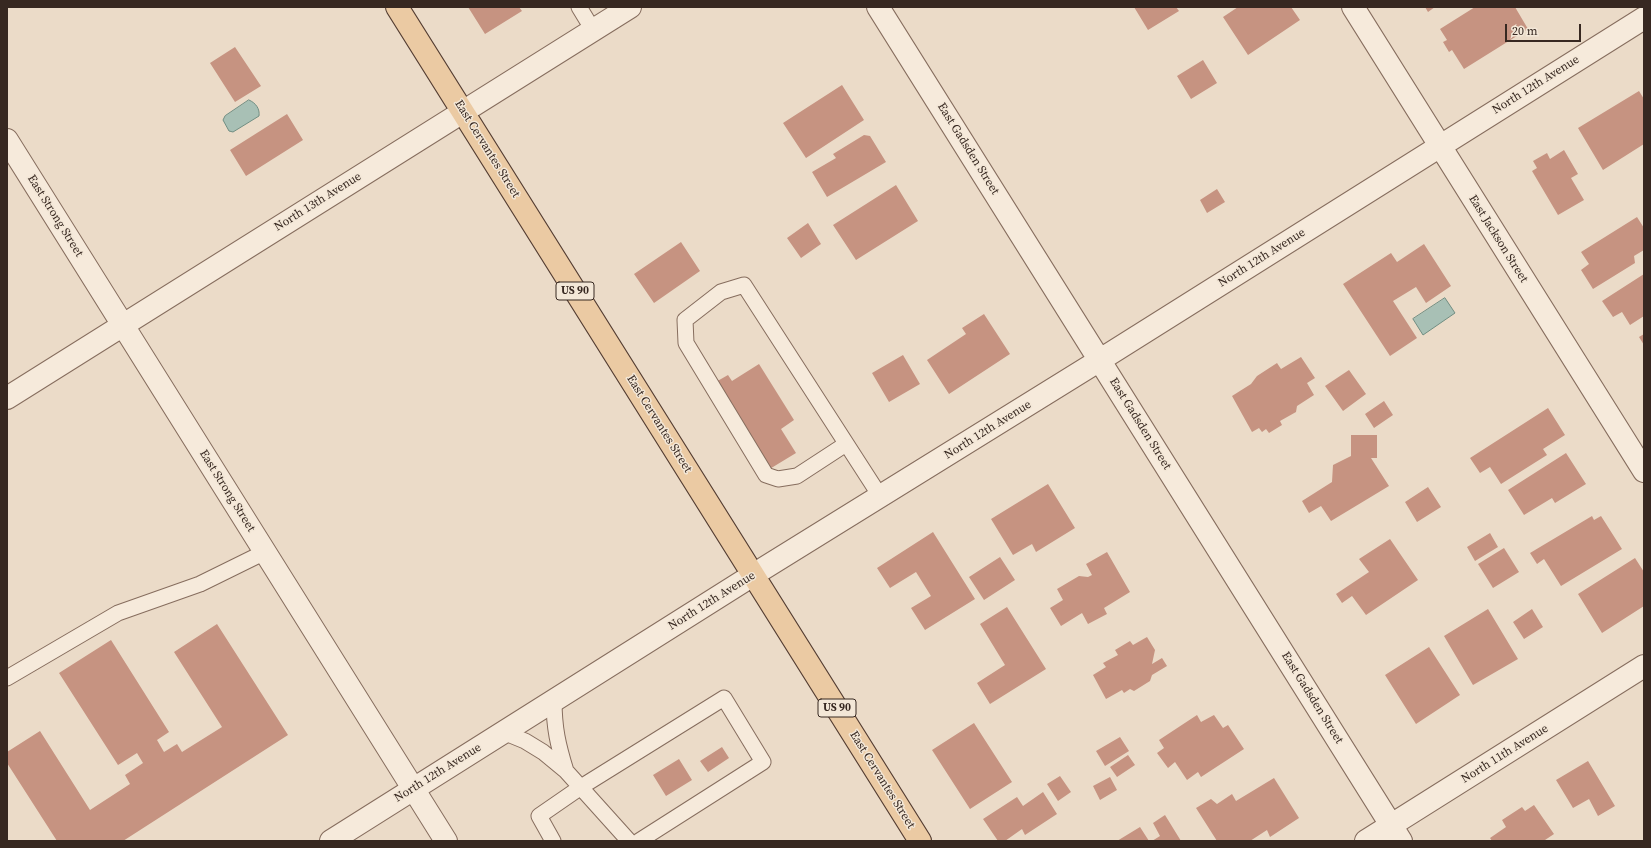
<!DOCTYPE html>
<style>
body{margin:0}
#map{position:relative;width:1651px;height:848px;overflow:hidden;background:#ebdbc8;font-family:"Source Serif 4",serif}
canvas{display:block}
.frame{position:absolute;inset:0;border:8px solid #372821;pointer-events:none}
.scale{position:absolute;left:1505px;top:24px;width:76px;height:18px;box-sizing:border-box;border:2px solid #372821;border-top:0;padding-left:5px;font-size:12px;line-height:14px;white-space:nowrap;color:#372821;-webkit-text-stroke:3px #f3e7d7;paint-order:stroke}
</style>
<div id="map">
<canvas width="1651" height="848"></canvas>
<div class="frame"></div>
<div class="scale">20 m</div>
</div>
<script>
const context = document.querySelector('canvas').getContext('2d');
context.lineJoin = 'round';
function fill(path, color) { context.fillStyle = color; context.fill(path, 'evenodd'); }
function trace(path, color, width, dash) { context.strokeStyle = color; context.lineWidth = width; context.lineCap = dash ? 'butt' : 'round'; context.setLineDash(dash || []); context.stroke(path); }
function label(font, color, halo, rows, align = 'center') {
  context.font = font + ' "Source Serif 4",serif'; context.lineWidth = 3; context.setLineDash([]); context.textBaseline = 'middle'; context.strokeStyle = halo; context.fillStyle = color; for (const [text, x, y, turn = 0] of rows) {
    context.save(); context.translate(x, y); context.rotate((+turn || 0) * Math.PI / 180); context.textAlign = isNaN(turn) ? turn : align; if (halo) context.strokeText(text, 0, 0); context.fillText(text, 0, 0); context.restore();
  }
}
const water = new Path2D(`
 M 249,100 C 256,103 260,109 259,116 L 233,132 L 229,131 L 223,120 L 225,116 Z
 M 1445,298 L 1455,313 L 1423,335 L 1413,319 Z`);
const building = new Path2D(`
 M 468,7 L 519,7 L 522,11 L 485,34 Z
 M 1134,7 L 1176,7 L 1179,11 L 1148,30 Z
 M 1238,7 L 1291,7 L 1300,20 L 1248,55 L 1223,17 Z
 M 1425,7 L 1435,7 L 1428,12 Z
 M 1475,7 L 1515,7 L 1528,29 L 1464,69 L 1452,50 L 1449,52 L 1443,42 L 1447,40 L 1440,29 Z
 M 235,47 L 261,86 L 235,102 L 210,63 Z
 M 1203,60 L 1217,83 L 1191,99 L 1177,76 Z
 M 842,85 L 864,120 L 806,158 L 783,123 Z
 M 1639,91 L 1644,99 L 1644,144 L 1603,170 L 1578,128 Z
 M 287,114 L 303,140 L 246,176 L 230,150 Z
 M 864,135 L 870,136 L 886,162 L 827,197 L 812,172 L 836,158 L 833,154 Z
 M 1564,150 L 1578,174 L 1571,178 L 1584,200 L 1558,215 L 1532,171 L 1537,168 L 1533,161 L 1547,153 L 1550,159 Z
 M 896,185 L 918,221 L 856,260 L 833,225 Z
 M 1217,189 L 1225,202 L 1207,213 L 1200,200 Z
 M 1637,217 L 1644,228 L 1644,250 L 1634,256 L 1635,263 L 1593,289 L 1581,270 L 1589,264 L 1581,252 Z
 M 808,223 L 821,244 L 801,258 L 787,238 Z
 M 681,242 L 700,271 L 654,303 L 634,274 Z
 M 1424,244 L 1451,286 L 1426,303 L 1416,287 L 1393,301 L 1417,338 L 1390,356 L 1343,284 L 1391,253 L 1397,262 Z
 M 1644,274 L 1644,316 L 1630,325 L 1622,312 L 1613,317 L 1602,301 Z
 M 984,314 L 1010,354 L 949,394 L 927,360 L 966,334 L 962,328 Z
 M 1644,334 L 1644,345 L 1639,337 Z
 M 903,355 L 920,384 L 889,402 L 872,373 Z
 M 1301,357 L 1315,378 L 1307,383 L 1314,395 L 1297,406 L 1296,412 L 1280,421 L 1282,425 L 1269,433 L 1266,429 L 1262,432 L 1259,428 L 1252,432 L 1232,396 L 1251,384 L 1257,376 L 1277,363 L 1281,369 Z
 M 759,364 L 794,420 L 781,429 L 796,453 L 768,470 L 714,383 L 728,375 L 732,381 Z
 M 1349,370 L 1366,394 L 1343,411 L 1325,386 Z
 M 1384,401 L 1393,415 L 1374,428 L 1365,414 Z
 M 1548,408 L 1565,435 L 1543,449 L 1547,455 L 1501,484 L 1490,467 L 1480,473 L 1470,458 Z
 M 1351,435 L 1377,435 L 1377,458 L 1371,458 L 1389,486 L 1331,521 L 1321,506 L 1309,513 L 1302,501 L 1332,482 L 1333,465 L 1351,456 Z
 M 1566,453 L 1586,484 L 1555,503 L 1552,498 L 1524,515 L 1508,490 Z
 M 1048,484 L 1075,528 L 1036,552 L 1032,544 L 1013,555 L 991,519 Z
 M 1428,487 L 1441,507 L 1417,522 L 1405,502 Z
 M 1592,516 L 1594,520 L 1601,516 L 1622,549 L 1561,586 L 1544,559 L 1537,564 L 1530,553 Z
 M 933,532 L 975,599 L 925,630 L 911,608 L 931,596 L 916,572 L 890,588 L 877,568 Z
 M 1490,533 L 1498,547 L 1475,561 L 1467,547 Z
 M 1390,539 L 1418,580 L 1366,615 L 1352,596 L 1342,603 L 1336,594 L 1369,572 L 1359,559 Z
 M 1504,548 L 1519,572 L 1493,588 L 1478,564 Z
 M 1107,552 L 1130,592 L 1104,608 L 1107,614 L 1088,624 L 1082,613 L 1061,626 L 1050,608 L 1063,600 L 1057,589 L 1079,576 L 1088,577 L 1092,575 L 1086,564 Z
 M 1000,557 L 1015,580 L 984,600 L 969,577 Z
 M 1635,558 L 1644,572 L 1644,606 L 1602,633 L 1578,594 Z
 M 1007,607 L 1046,669 L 990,704 L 977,683 L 1005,665 L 980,624 Z
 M 1488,609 L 1518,659 L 1473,685 L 1444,636 Z
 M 1532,609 L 1543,627 L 1524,639 L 1513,622 Z
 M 217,624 L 288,735 L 123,841 L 57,841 L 7,763 L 7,752 L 40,731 L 90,810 L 130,784 L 125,775 L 143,763 L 137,753 L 118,765 L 59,673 L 111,640 L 169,732 L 157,740 L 164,752 L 177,744 L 182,752 L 222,727 L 174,652 Z
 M 1147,637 L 1155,650 L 1152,664 L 1162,658 L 1167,666 L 1152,675 L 1150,681 L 1134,691 L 1130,689 L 1124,693 L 1122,690 L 1106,699 L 1093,675 L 1106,667 L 1103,663 L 1118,655 L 1115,650 L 1130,641 L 1133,645 Z
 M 1429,647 L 1460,695 L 1416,724 L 1385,675 Z
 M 1197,715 L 1201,722 L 1214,715 L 1223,728 L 1228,725 L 1244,749 L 1201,777 L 1198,772 L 1187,780 L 1175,762 L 1168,768 L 1157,753 L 1164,748 L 1159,740 Z
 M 974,723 L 1012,782 L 970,809 L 932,750 Z
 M 1120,737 L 1129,751 L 1105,766 L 1096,751 Z
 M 722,747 L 729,758 L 708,772 L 700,761 Z
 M 1128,755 L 1135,765 L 1117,777 L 1110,767 Z
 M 679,759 L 692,780 L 666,796 L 653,775 Z
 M 1588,761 L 1615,806 L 1598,816 L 1589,799 L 1573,808 L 1556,780 Z
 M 1060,776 L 1071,792 L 1058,801 L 1047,784 Z
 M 1110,777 L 1117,790 L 1100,800 L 1093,786 Z
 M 1274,778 L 1299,818 L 1270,837 L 1267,830 L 1250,841 L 1217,841 L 1196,808 L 1211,799 L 1217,804 L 1232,794 L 1236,801 Z
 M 1043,792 L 1057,814 L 1025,835 L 1022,829 L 1005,841 L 998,841 L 983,819 L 1017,797 L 1023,806 Z
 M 1534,805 L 1554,834 L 1545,840 L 1546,841 L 1492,841 L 1490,838 L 1506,827 L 1502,820 L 1522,807 L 1525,811 Z
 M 1165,815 L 1181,841 L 1152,841 L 1160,836 L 1153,823 Z
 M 1140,827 L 1149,841 L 1117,841 Z`);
const service = new Path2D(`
 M 579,7 L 593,30
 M 846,444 L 797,476 L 778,479 L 766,475 L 686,343 L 685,320 L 721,292 L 744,285 L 880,496
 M 7,678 L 118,613 L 200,584 L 265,552
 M 554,700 C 554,728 558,745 566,771
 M 503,732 L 525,741 L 543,752 L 566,771 L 629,841
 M 553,841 L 539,816 L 581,787 L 724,698 L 763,762 L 639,841`);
const minor = new Path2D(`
 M 878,7 L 1401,841
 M 1353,7 L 1644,471
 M 7,140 L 446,841
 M 7,398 L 630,7
 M 753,575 L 1100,360 L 1644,18
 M 1366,841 L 1644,666`);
const tertiary = new Path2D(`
 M 331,841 L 753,575`);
const primary = new Path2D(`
 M 397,7 L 920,841`);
const shields = [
 [575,291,38],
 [837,708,38]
];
const shieldNames = [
 ["US 90",575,291],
 ["US 90",837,708]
];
const streetNames = [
 ["North 12th Avenue",1536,85,-32],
 ["East Cervantes Street",487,149,58],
 ["East Gadsden Street",968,149,58],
 ["North 13th Avenue",318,202,-32],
 ["East Strong Street",55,216,58],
 ["East Jackson Street",1498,239,58],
 ["North 12th Avenue",1262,258,-32],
 ["East Cervantes Street",659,424,58],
 ["East Gadsden Street",1140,424,58],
 ["North 12th Avenue",988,430,-32],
 ["East Strong Street",227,491,58],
 ["North 12th Avenue",712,601,-32],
 ["East Gadsden Street",1312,698,58],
 ["North 11th Avenue",1505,754,-32],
 ["North 12th Avenue",438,773,-32],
 ["East Cervantes Street",882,780,58]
];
fill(water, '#a8c0b5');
trace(water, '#708d82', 1);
fill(building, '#c69381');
trace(service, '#866d5e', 17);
trace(minor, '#866d5e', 24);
trace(tertiary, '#866d5e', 24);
trace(primary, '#543d32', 24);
trace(service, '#f6eadb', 15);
trace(minor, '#f6eadb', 22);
trace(tertiary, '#f6eadb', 22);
trace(primary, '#ebcaa3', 22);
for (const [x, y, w] of shields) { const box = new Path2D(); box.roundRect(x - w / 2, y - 9, w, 18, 3); context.fillStyle = '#f3e7d7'; context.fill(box); trace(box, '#372821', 1); }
label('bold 11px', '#372821', null, shieldNames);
label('12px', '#372821', '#f3e7d7', streetNames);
</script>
